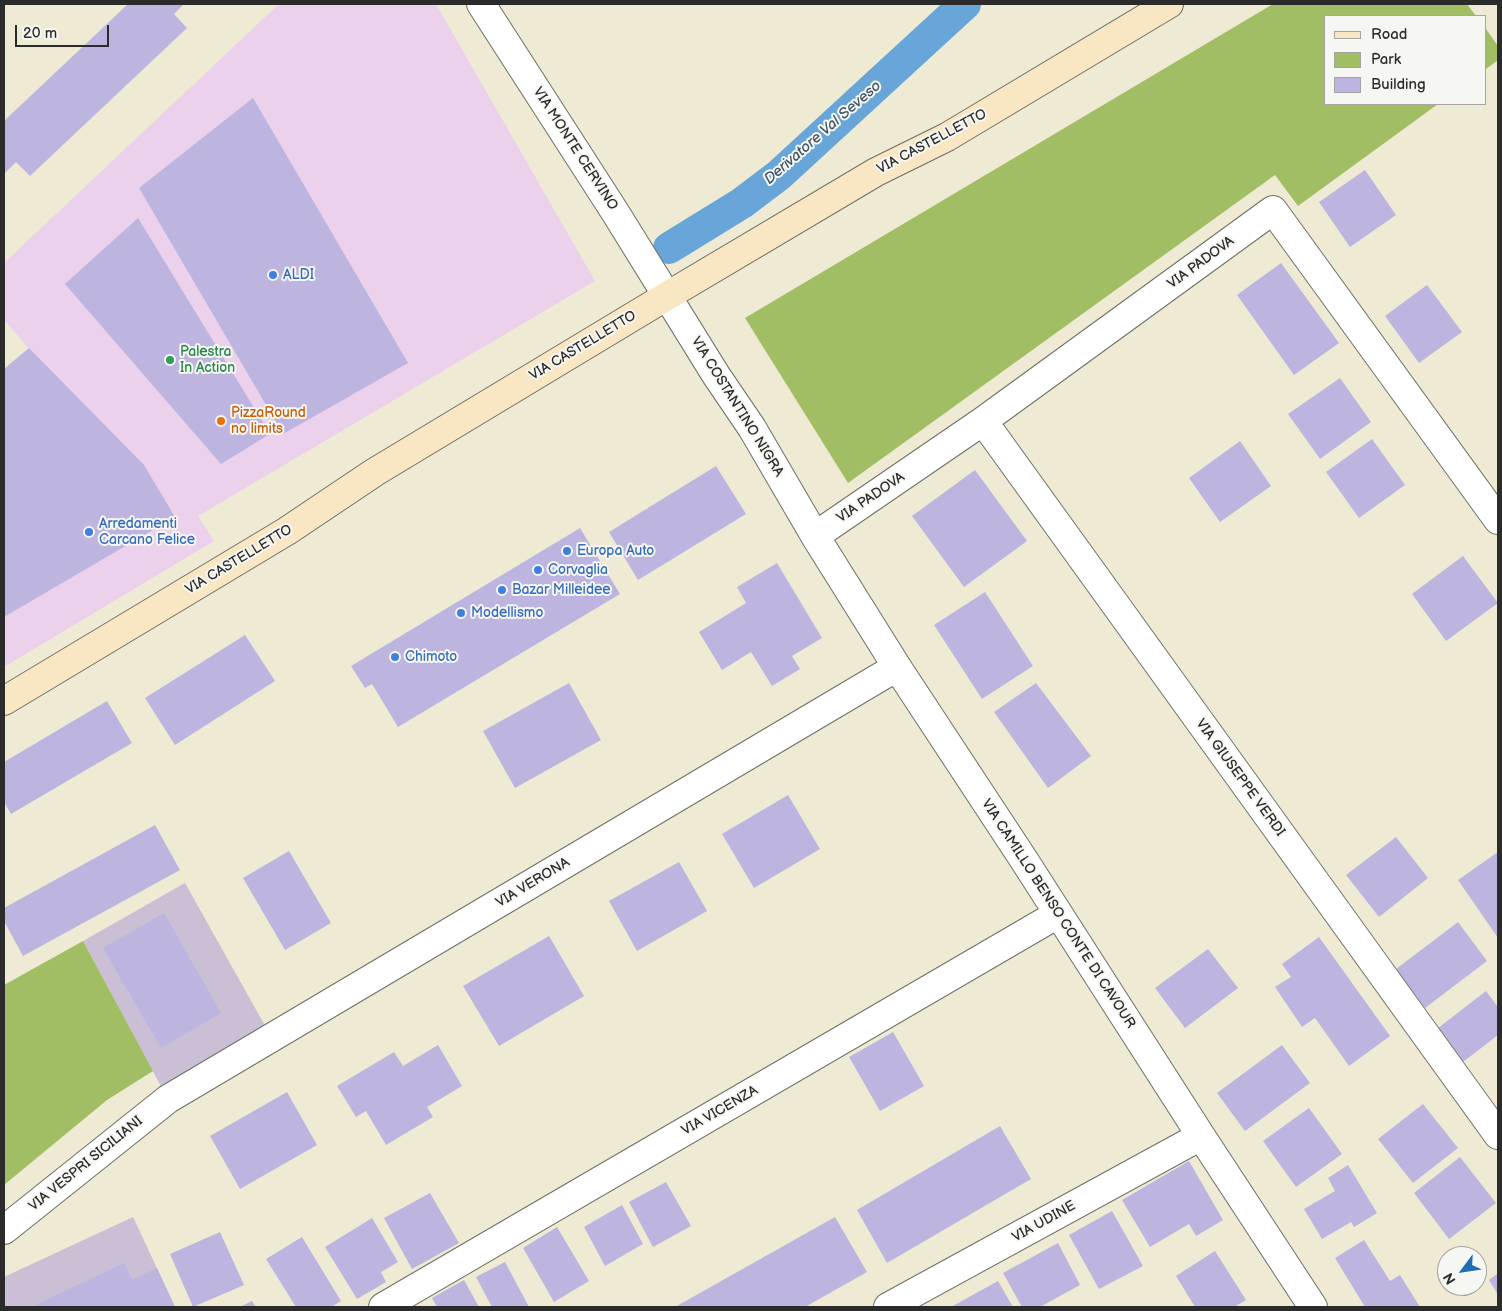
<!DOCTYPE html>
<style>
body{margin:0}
#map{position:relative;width:1502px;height:1311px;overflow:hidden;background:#eeead3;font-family:"Balsamiq Sans",sans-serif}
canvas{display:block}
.frame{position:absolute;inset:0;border:5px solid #2b2b2b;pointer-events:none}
.legend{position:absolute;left:1324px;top:15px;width:162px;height:90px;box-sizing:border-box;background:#f6f6f2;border:1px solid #a5a5a2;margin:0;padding:6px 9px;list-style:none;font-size:15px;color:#2b2b2b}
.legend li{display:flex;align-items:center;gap:10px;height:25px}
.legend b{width:25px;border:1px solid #a5a5a2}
.north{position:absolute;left:1437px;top:1246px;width:50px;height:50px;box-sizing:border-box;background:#f6f6f2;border:1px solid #a5a5a2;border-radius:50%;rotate:239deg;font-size:14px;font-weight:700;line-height:20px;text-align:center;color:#2b2b2b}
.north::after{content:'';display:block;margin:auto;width:18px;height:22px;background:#1f6fb2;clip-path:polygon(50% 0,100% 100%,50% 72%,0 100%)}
.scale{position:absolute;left:15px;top:25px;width:94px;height:22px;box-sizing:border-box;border:2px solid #2b2b2b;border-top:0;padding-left:6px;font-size:15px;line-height:18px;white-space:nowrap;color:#2b2b2b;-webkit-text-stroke:4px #f6f6f2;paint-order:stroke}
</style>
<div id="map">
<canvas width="1502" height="1311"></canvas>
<div class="frame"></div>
<ul class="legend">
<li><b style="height:6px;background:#f9e7c3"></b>Road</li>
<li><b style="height:14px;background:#a2be65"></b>Park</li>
<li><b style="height:14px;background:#bdb5e0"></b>Building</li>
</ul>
<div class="north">N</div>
<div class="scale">20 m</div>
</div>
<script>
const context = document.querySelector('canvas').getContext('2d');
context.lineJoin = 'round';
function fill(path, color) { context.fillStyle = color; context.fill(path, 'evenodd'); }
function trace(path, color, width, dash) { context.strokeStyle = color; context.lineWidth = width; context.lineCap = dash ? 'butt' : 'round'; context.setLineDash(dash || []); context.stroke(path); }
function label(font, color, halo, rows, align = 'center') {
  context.font = font + ' "Balsamiq Sans",sans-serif'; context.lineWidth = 4; context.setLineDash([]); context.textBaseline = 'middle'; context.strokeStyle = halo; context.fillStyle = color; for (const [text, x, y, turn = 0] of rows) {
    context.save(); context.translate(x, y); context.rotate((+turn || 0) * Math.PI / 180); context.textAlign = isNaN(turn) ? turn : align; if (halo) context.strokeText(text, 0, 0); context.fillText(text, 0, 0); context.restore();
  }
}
const built = new Path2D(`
 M 279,4 L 436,4 L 595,281 L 198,516 L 214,541 L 4,667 L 4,369 L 29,348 L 4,320 L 4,263 Z`);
const industrial = new Path2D(`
 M 185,883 L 268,1031 L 164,1092 L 83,941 Z
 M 133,1217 L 175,1307 L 4,1307 L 4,1277 Z`);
const green = new Path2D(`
 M 1273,4 L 1467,4 L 1476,16 L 1326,16 L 1326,104 L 1438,104 L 1298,206 L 1275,175 L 848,483 L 745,318 Z
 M 1486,29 L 1498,46 L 1498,60 L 1486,69 Z
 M 83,941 L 153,1071 L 107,1100 L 4,1185 L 4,985 Z`);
const canal = new Path2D(`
 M 669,248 L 742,203 L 779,175 L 965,4`);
const building = new Path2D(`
 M 128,4 L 184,4 L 174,14 L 187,28 L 30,176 L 16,162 L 4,174 L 4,121 Z
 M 253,98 L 408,363 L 283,434 L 139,188 Z
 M 1365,170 L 1396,215 L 1350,247 L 1319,202 Z
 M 138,218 L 270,434 L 221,464 L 65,284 Z
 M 1281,263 L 1339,343 L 1294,375 L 1237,295 Z
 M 1427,285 L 1462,332 L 1419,363 L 1385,316 Z
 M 29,348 L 144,465 L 175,517 L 4,617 L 4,369 Z
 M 1340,378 L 1371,422 L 1320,459 L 1288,414 Z
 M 1372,439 L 1405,485 L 1359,518 L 1326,472 Z
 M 1240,441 L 1271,486 L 1220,522 L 1189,478 Z
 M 716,466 L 746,514 L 638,580 L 609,532 Z
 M 975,470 L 1027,541 L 964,587 L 912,516 Z
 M 580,528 L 620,594 L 398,727 L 372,684 L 365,688 L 351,666 Z
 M 1463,556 L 1498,603 L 1446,641 L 1412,594 Z
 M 777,563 L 822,638 L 792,656 L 800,669 L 772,686 L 751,652 L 722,670 L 699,632 L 746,603 L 737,587 Z
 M 985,592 L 1033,666 L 982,699 L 934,625 Z
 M 245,635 L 275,681 L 175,745 L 145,698 Z
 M 569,683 L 601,740 L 515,788 L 483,731 Z
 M 1036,683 L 1091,756 L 1048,788 L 994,712 Z
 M 107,701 L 132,743 L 11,814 L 4,802 L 4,762 Z
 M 788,795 L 820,849 L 754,888 L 722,834 Z
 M 155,825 L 180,870 L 23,956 L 4,921 L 4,908 Z
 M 1396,837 L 1428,878 L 1379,917 L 1346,875 Z
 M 289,851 L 331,923 L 285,950 L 243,878 Z
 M 1498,852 L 1498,938 L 1458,880 Z
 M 679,862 L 707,911 L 637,951 L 609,901 Z
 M 164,913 L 221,1013 L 161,1048 L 103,948 Z
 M 1458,922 L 1487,961 L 1425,1008 L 1396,969 Z
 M 549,936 L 584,996 L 499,1046 L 463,986 Z
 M 1319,937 L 1390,1036 L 1349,1066 L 1315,1018 L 1302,1027 L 1275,987 L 1291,977 L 1282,964 Z
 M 1208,949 L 1238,988 L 1185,1028 L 1155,988 Z
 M 1486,991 L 1498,1007 L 1498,1035 L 1463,1062 L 1438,1028 Z
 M 893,1032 L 924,1086 L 880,1111 L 849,1057 Z
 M 438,1045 L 462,1086 L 427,1107 L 433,1117 L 386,1145 L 366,1111 L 356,1117 L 337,1086 L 394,1052 L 403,1066 Z
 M 1282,1045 L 1310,1083 L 1245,1131 L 1217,1093 Z
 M 287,1092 L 317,1145 L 240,1189 L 210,1136 Z
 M 1423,1104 L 1458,1148 L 1413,1183 L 1378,1139 Z
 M 1309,1108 L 1342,1154 L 1296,1187 L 1263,1141 Z
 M 1000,1126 L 1031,1179 L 887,1263 L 857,1210 Z
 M 1460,1157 L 1496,1203 L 1449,1239 L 1414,1193 Z
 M 1189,1161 L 1223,1220 L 1196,1236 L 1189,1224 L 1150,1247 L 1122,1200 Z
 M 1348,1165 L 1377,1213 L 1354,1227 L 1351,1222 L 1322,1239 L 1304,1209 L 1335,1191 L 1328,1178 Z
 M 666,1182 L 691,1226 L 653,1247 L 629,1202 Z
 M 430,1193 L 459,1243 L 412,1269 L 384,1218 Z
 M 622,1205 L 643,1244 L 605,1266 L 584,1227 Z
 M 1112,1211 L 1143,1266 L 1099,1289 L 1069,1235 Z
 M 835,1217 L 867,1272 L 805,1307 L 675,1307 Z
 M 372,1218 L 398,1262 L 381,1272 L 386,1282 L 357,1299 L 325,1247 Z
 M 557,1227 L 589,1281 L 554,1302 L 523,1248 Z
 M 220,1232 L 244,1285 L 193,1307 L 170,1254 Z
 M 302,1237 L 341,1301 L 331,1307 L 296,1307 L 266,1259 Z
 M 1364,1240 L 1390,1281 L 1400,1275 L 1420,1307 L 1365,1307 L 1335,1258 Z
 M 1058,1243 L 1080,1285 L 1040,1307 L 1022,1307 L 1003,1273 Z
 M 1215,1251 L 1246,1300 L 1234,1307 L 1195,1307 L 1176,1276 Z
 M 505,1262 L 529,1307 L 492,1307 L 476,1277 Z
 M 124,1263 L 132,1280 L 157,1268 L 175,1307 L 31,1307 Z
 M 1498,1273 L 1498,1295 L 1489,1280 Z
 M 464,1280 L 479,1307 L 437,1307 L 432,1298 Z
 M 998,1281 L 1013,1307 L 951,1307 Z
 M 252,1301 L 256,1307 L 240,1307 Z`);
const minor = new Path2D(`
 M 481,4 L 615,212 L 716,375 L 752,428 L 815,536 L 897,667 L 1024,860 L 1201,1136 L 1313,1307
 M 983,421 L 1498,1135
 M 815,536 L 983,421 L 1273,210 L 1498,520
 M 4,1230 L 168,1099 L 897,667
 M 383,1307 L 1058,914
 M 888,1307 L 1201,1136`);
const secondary = new Path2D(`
 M 4,701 L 287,531 L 375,472 L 667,296 L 876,172 L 947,137 L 1169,4`);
const markers = [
 [273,275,5,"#3f7fe0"],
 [170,360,5,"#2e9e5b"],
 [221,421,5,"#e8710a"],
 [89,532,5,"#3f7fe0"],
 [567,551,5,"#3f7fe0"],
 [538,570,5,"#3f7fe0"],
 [502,590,5,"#3f7fe0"],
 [461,613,5,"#3f7fe0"],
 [395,657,5,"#3f7fe0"]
];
const streetNames = [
 ["VIA CASTELLETTO",932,142,-28],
 ["VIA MONTE CERVINO",575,149,57],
 ["VIA PADOVA",1201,263,-36],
 ["VIA CASTELLETTO",583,346,-31],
 ["VIA COSTANTINO NIGRA",737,407,58],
 ["VIA PADOVA",871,498,-34],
 ["VIA CASTELLETTO",239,560,-31],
 ["VIA GIUSEPPE VERDI",1240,778,54],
 ["VIA VERONA",533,883,-31],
 ["VIA CAMILLO BENSO CONTE DI CAVOUR",1058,914,57],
 ["VIA VICENZA",720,1111,-30],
 ["VIA VESPRI SICILIANI",86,1164,-39],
 ["VIA UDINE",1044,1222,-29]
];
const shopNames = [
 ["ALDI",283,275],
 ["Arredamenti",99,524],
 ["Carcano Felice",99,540],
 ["Europa Auto",577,551],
 ["Corvaglia",548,570],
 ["Bazar Milleidee",512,590],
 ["Modellismo",471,613],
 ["Chimoto",405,657]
];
const leisureNames = [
 ["Palestra",180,352],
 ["In Action",180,368]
];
const foodNames = [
 ["PizzaRound",231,413],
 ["no limits",231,429]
];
const waterNames = [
 ["Derivatore Val Seveso",823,133,-41]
];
fill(built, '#ebd1eb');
fill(industrial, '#cbbfd5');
fill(green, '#a2be65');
trace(canal, '#68a6da', 32);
fill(building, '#bdb5e0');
trace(minor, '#6f6e66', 30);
trace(secondary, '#6f6e66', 30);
trace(minor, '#fff', 28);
trace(secondary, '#f9e7c3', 28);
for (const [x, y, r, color] of markers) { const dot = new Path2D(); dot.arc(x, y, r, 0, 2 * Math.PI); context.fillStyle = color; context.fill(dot); trace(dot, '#f6f6f2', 2); }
label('14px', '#2b2b2b', '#f6f6f2', streetNames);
label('14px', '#366cbe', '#f6f6f2', shopNames, 'left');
label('14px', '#27864d', '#f6f6f2', leisureNames, 'left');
label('14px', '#c56008', '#f6f6f2', foodNames, 'left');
label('italic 15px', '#405668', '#f6f6f2', waterNames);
</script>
